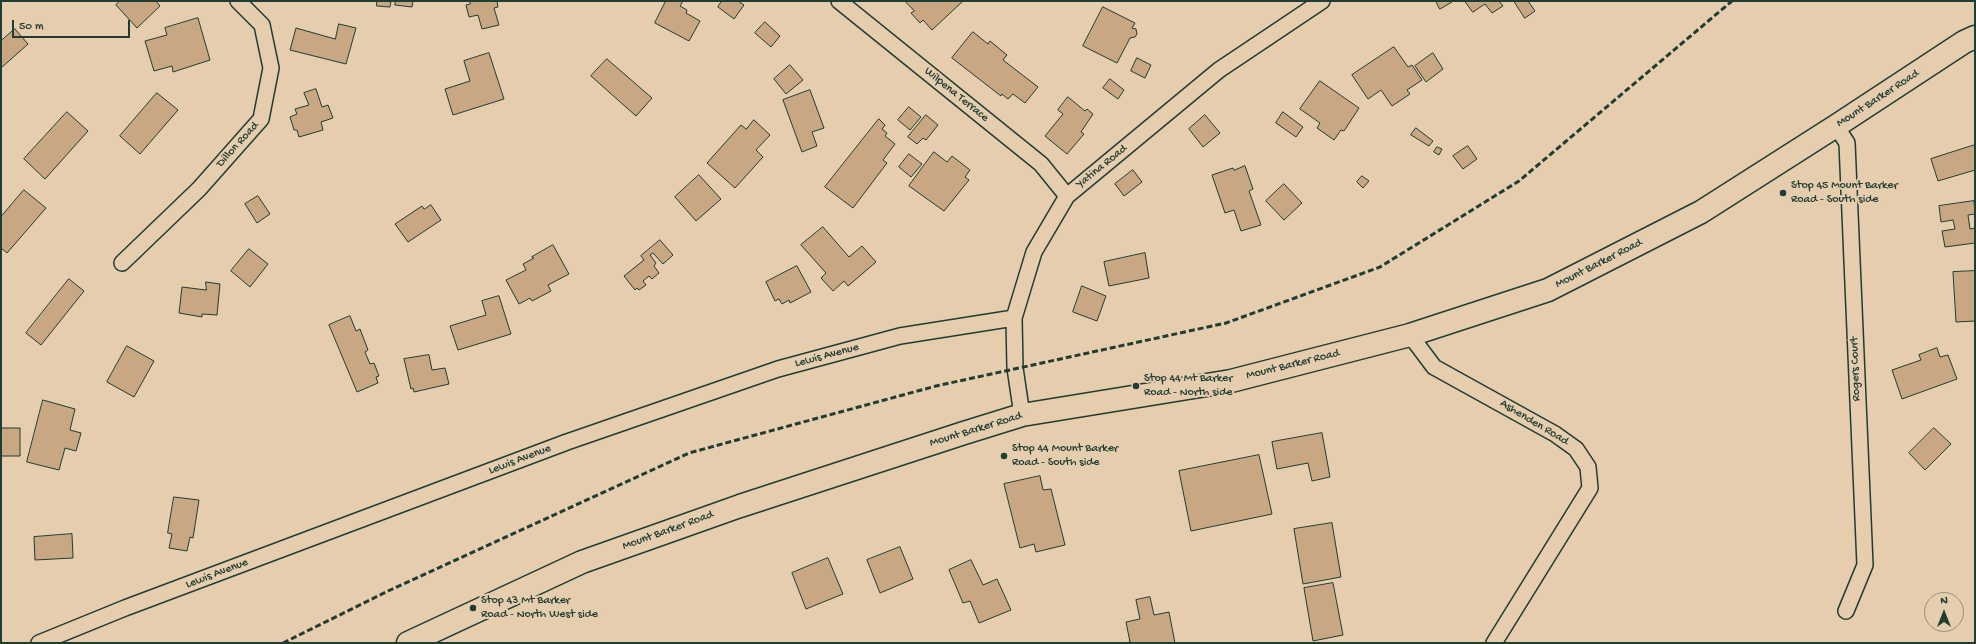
<!DOCTYPE html>
<style>
body{margin:0}
#map{position:relative;width:1976px;height:644px;overflow:hidden;background:#e6cdae;font-family:"Gochi Hand",sans-serif}
canvas{display:block}
.frame{position:absolute;inset:0;border:2px solid #1f3d34;pointer-events:none}
.north{position:absolute;left:1924px;top:592px;width:40px;height:40px;box-sizing:border-box;background:#e6cdae;border:1px solid #96937d;border-radius:50%;rotate:0deg;font-size:11px;font-weight:700;line-height:16px;text-align:center;color:#1f3d34}
.north::after{content:'';display:block;margin:auto;width:14px;height:18px;background:#1f3d34;clip-path:polygon(50% 0,100% 100%,50% 72%,0 100%)}
.scale{position:absolute;left:12px;top:20px;width:118px;height:18px;box-sizing:border-box;border:2px solid #1f3d34;border-top:0;padding-left:5px;font-size:12px;line-height:14px;white-space:nowrap;color:#1f3d34;-webkit-text-stroke:3px #e6cdae;paint-order:stroke}
</style>
<div id="map">
<canvas width="1976" height="644"></canvas>
<div class="frame"></div>
<div class="north">N</div>
<div class="scale">50 m</div>
</div>
<script>
const context = document.querySelector('canvas').getContext('2d');
context.lineJoin = 'round';
function fill(path, color) { context.fillStyle = color; context.fill(path, 'evenodd'); }
function trace(path, color, width, dash) { context.strokeStyle = color; context.lineWidth = width; context.lineCap = dash ? 'butt' : 'round'; context.setLineDash(dash || []); context.stroke(path); }
function label(font, color, halo, rows, align = 'center') {
  context.font = font + ' "Gochi Hand",sans-serif'; context.lineWidth = 4; context.setLineDash([]); context.textBaseline = 'middle'; context.strokeStyle = halo; context.fillStyle = color; for (const [text, x, y, turn = 0] of rows) {
    context.save(); context.translate(x, y); context.rotate((+turn || 0) * Math.PI / 180); context.textAlign = isNaN(turn) ? turn : align; if (halo) context.strokeText(text, 0, 0); context.fillText(text, 0, 0); context.restore();
  }
}
const building = new Path2D(`
 M 120,1 L 156,1 L 160,6 L 137,28 L 116,5 Z
 M 377,1 L 391,1 L 390,7 L 377,6 Z
 M 396,1 L 413,1 L 412,7 L 395,5 Z
 M 470,1 L 497,1 L 498,7 L 494,8 L 499,25 L 482,29 L 478,15 L 469,17 L 466,5 L 470,4 Z
 M 666,1 L 683,1 L 680,6 L 687,10 L 686,13 L 700,21 L 689,41 L 655,23 Z
 M 722,1 L 738,1 L 744,5 L 734,19 L 718,7 Z
 M 905,1 L 963,1 L 932,30 L 923,20 L 920,23 L 911,13 L 914,11 Z
 M 1436,1 L 1451,1 L 1452,2 L 1440,9 Z
 M 1465,1 L 1499,1 L 1503,6 L 1492,13 L 1485,4 L 1473,12 Z
 M 1514,1 L 1528,1 L 1535,11 L 1525,18 Z
 M 1103,7 L 1135,23 L 1132,28 L 1136,29 L 1137,34 L 1135,37 L 1130,38 L 1117,63 L 1083,46 Z
 M 198,18 L 210,60 L 173,72 L 172,66 L 154,71 L 145,41 L 167,35 L 165,28 Z
 M 765,22 L 780,36 L 771,47 L 755,33 Z
 M 339,24 L 356,28 L 346,64 L 290,50 L 296,28 L 335,39 Z
 M 15,29 L 28,44 L 1,68 L 1,41 Z
 M 973,32 L 988,44 L 990,41 L 1007,55 L 1003,60 L 1038,87 L 1025,103 L 1013,94 L 1008,99 L 1002,94 L 1001,96 L 952,58 Z
 M 1394,47 L 1408,67 L 1412,65 L 1422,80 L 1407,90 L 1410,94 L 1392,106 L 1381,90 L 1368,99 L 1352,75 Z
 M 489,53 L 504,99 L 453,115 L 445,89 L 470,81 L 464,61 Z
 M 1433,53 L 1443,69 L 1426,82 L 1415,66 Z
 M 1137,58 L 1151,65 L 1145,78 L 1131,71 Z
 M 607,59 L 652,98 L 636,116 L 591,76 Z
 M 790,65 L 803,80 L 786,94 L 774,79 Z
 M 1110,79 L 1124,90 L 1118,99 L 1103,88 Z
 M 1320,81 L 1359,108 L 1344,131 L 1341,130 L 1334,140 L 1317,128 L 1320,123 L 1300,109 Z
 M 316,89 L 322,107 L 328,105 L 333,118 L 321,122 L 323,130 L 299,137 L 297,130 L 294,130 L 290,117 L 297,114 L 295,109 L 309,105 L 304,93 Z
 M 810,90 L 824,128 L 812,132 L 817,146 L 802,152 L 783,100 Z
 M 157,93 L 178,110 L 140,154 L 120,136 Z
 M 1068,97 L 1085,111 L 1087,109 L 1093,114 L 1081,132 L 1084,134 L 1067,154 L 1045,136 L 1063,114 L 1058,110 Z
 M 909,107 L 921,117 L 910,130 L 898,120 Z
 M 67,112 L 88,131 L 45,179 L 24,159 Z
 M 1283,112 L 1303,127 L 1296,137 L 1276,123 Z
 M 926,115 L 938,125 L 926,140 L 923,138 L 917,144 L 908,137 Z
 M 1205,115 L 1220,133 L 1203,147 L 1189,129 Z
 M 879,119 L 885,125 L 882,129 L 887,133 L 885,136 L 895,144 L 883,160 L 887,163 L 853,208 L 825,187 Z
 M 754,120 L 770,135 L 756,150 L 763,157 L 735,188 L 707,163 L 741,125 L 746,129 Z
 M 1416,128 L 1433,141 L 1429,146 L 1411,135 Z
 M 1975,145 L 1975,170 L 1938,181 L 1931,159 Z
 M 1468,146 L 1477,159 L 1463,169 L 1453,156 Z
 M 1437,147 L 1442,149 L 1439,155 L 1434,152 Z
 M 934,152 L 947,162 L 952,156 L 970,170 L 965,177 L 969,180 L 944,211 L 909,186 Z
 M 909,154 L 922,164 L 911,177 L 899,167 Z
 M 1245,166 L 1253,189 L 1249,191 L 1261,225 L 1241,231 L 1234,210 L 1225,213 L 1212,175 L 1233,168 L 1234,170 Z
 M 1133,170 L 1142,182 L 1124,196 L 1115,184 Z
 M 699,175 L 721,199 L 696,221 L 675,197 Z
 M 1362,176 L 1369,181 L 1363,188 L 1357,182 Z
 M 1284,184 L 1302,203 L 1284,220 L 1266,201 Z
 M 24,190 L 46,208 L 7,253 L 1,248 L 1,217 Z
 M 258,196 L 270,214 L 257,223 L 245,204 Z
 M 1974,201 L 1975,214 L 1968,215 L 1970,229 L 1975,228 L 1975,243 L 1945,247 L 1942,231 L 1955,229 L 1953,220 L 1941,222 L 1939,206 Z
 M 431,205 L 441,220 L 408,242 L 395,224 L 422,206 L 424,209 Z
 M 823,227 L 849,257 L 862,246 L 876,262 L 848,286 L 844,281 L 833,291 L 821,278 L 826,273 L 801,245 Z
 M 660,240 L 673,255 L 663,264 L 653,253 L 650,255 L 656,263 L 654,266 L 659,273 L 652,279 L 649,276 L 643,281 L 646,285 L 639,290 L 637,288 L 635,290 L 624,276 L 644,260 L 641,256 Z
 M 553,245 L 569,274 L 548,285 L 551,291 L 532,301 L 530,298 L 519,304 L 506,280 L 526,270 L 523,264 L 534,258 L 532,257 Z
 M 249,249 L 268,264 L 250,287 L 231,271 Z
 M 1145,253 L 1149,278 L 1109,286 L 1104,262 Z
 M 797,266 L 811,292 L 790,303 L 789,300 L 782,304 L 779,299 L 775,301 L 766,282 Z
 M 1975,271 L 1975,321 L 1956,322 L 1953,272 Z
 M 69,279 L 84,291 L 41,345 L 26,333 Z
 M 206,282 L 220,284 L 217,315 L 202,314 L 202,317 L 179,313 L 182,287 L 206,290 Z
 M 1082,286 L 1106,296 L 1097,321 L 1073,312 Z
 M 499,296 L 511,334 L 458,350 L 450,326 L 486,315 L 482,301 Z
 M 350,316 L 356,331 L 360,329 L 368,350 L 365,352 L 370,364 L 374,363 L 379,376 L 376,377 L 378,383 L 357,392 L 329,325 Z
 M 127,346 L 154,361 L 134,397 L 107,382 Z
 M 1937,348 L 1940,357 L 1948,355 L 1957,379 L 1902,399 L 1892,370 L 1921,360 L 1919,355 Z
 M 429,355 L 432,370 L 445,368 L 449,384 L 414,392 L 413,388 L 411,389 L 404,359 Z
 M 43,400 L 75,409 L 70,430 L 81,433 L 76,451 L 65,448 L 59,470 L 27,462 Z
 M 1,428 L 20,428 L 20,456 L 1,456 Z
 M 1934,428 L 1951,444 L 1925,470 L 1909,453 Z
 M 1322,433 L 1330,477 L 1312,481 L 1308,463 L 1277,469 L 1272,442 Z
 M 1259,455 L 1272,514 L 1191,531 L 1179,471 Z
 M 1040,476 L 1043,490 L 1051,489 L 1065,545 L 1036,552 L 1034,544 L 1020,548 L 1004,484 Z
 M 174,497 L 199,500 L 193,538 L 190,537 L 187,551 L 169,548 L 172,534 L 168,533 Z
 M 1332,523 L 1341,577 L 1303,584 L 1294,529 Z
 M 72,534 L 73,558 L 35,560 L 34,537 Z
 M 900,547 L 913,579 L 880,593 L 867,560 Z
 M 828,558 L 843,594 L 806,609 L 792,573 Z
 M 971,560 L 983,585 L 997,579 L 1011,610 L 979,623 L 970,601 L 963,603 L 949,570 Z
 M 1333,583 L 1343,635 L 1313,641 L 1304,588 Z
 M 1150,597 L 1154,615 L 1169,612 L 1175,643 L 1124,643 L 1130,642 L 1126,622 L 1140,619 L 1136,600 Z`);
const street = new Path2D(`
 M 839,1 L 1041,164 L 1067,196
 M 1836,126 L 1847,143 L 1865,565 L 1846,611
 M 122,263 L 199,189 L 261,119 L 271,68 L 262,25 L 238,1
 M 1410,335 L 1434,367 L 1555,434 L 1576,449 L 1588,467 L 1590,488 L 1494,643
 M 1022,415 L 1015,368 L 1014,318 L 1034,252 L 1067,196 L 1219,70 L 1322,1
 M 39,643 L 125,608 L 567,442 L 778,369 L 900,336 L 1014,318`);
const secondary = new Path2D(`
 M 408,643 L 582,562 L 740,506 L 964,433 L 1022,415 L 1231,381 L 1410,335 L 1548,290 L 1701,212 L 1836,126 L 1964,42 L 1975,37`);
const rail = new Path2D(`
 M 283,643 L 388,591 L 689,453 L 936,386 L 1226,323 L 1380,267 L 1519,181 L 1732,1`);
const markers = [
 [1783,193,4,"#1f3d34"],
 [1136,386,4,"#1f3d34"],
 [1004,456,4,"#1f3d34"],
 [473,608,4,"#1f3d34"]
];
const streetNames = [
 ["Wilpena Terrace",956,95,39],
 ["Mount Barker Road",1878,99,-33],
 ["Dillon Road",238,145,-48],
 ["Yatina Road",1102,167,-39],
 ["Mount Barker Road",1599,264,-27],
 ["Lewis Avenue",827,356,-15],
 ["Mount Barker Road",1293,365,-14],
 ["Rogers Court",1856,369,-92],
 ["Ashenden Road",1534,423,31],
 ["Mount Barker Road",976,430,-17],
 ["Lewis Avenue",520,460,-21],
 ["Mount Barker Road",668,531,-20],
 ["Lewis Avenue",217,574,-21]
];
const poiNames = [
 ["Stop 45 Mount Barker",1791,186],
 ["Road - South side",1791,200],
 ["Stop 44 Mt Barker",1144,379],
 ["Road - North side",1144,393],
 ["Stop 44 Mount Barker",1012,449],
 ["Road - South side",1012,463],
 ["Stop 43 Mt Barker",481,601],
 ["Road - North West side",481,615]
];
fill(building, '#c8a782');
trace(building, '#1f3d34', 1);
trace(street, '#1f3d34', 18);
trace(secondary, '#1f3d34', 25);
trace(street, '#e6cdae', 15);
trace(secondary, '#e6cdae', 22);
trace(rail, '#1f3d34', 3, [6, 3]);
for (const [x, y, r, color] of markers) { const dot = new Path2D(); dot.arc(x, y, r, 0, 2 * Math.PI); context.fillStyle = color; context.fill(dot); trace(dot, '#e6cdae', 1.5); }
label('12px', '#1f3d34', '#e6cdae', streetNames);
label('12px', '#1f3d34', '#e6cdae', poiNames, 'left');
</script>
